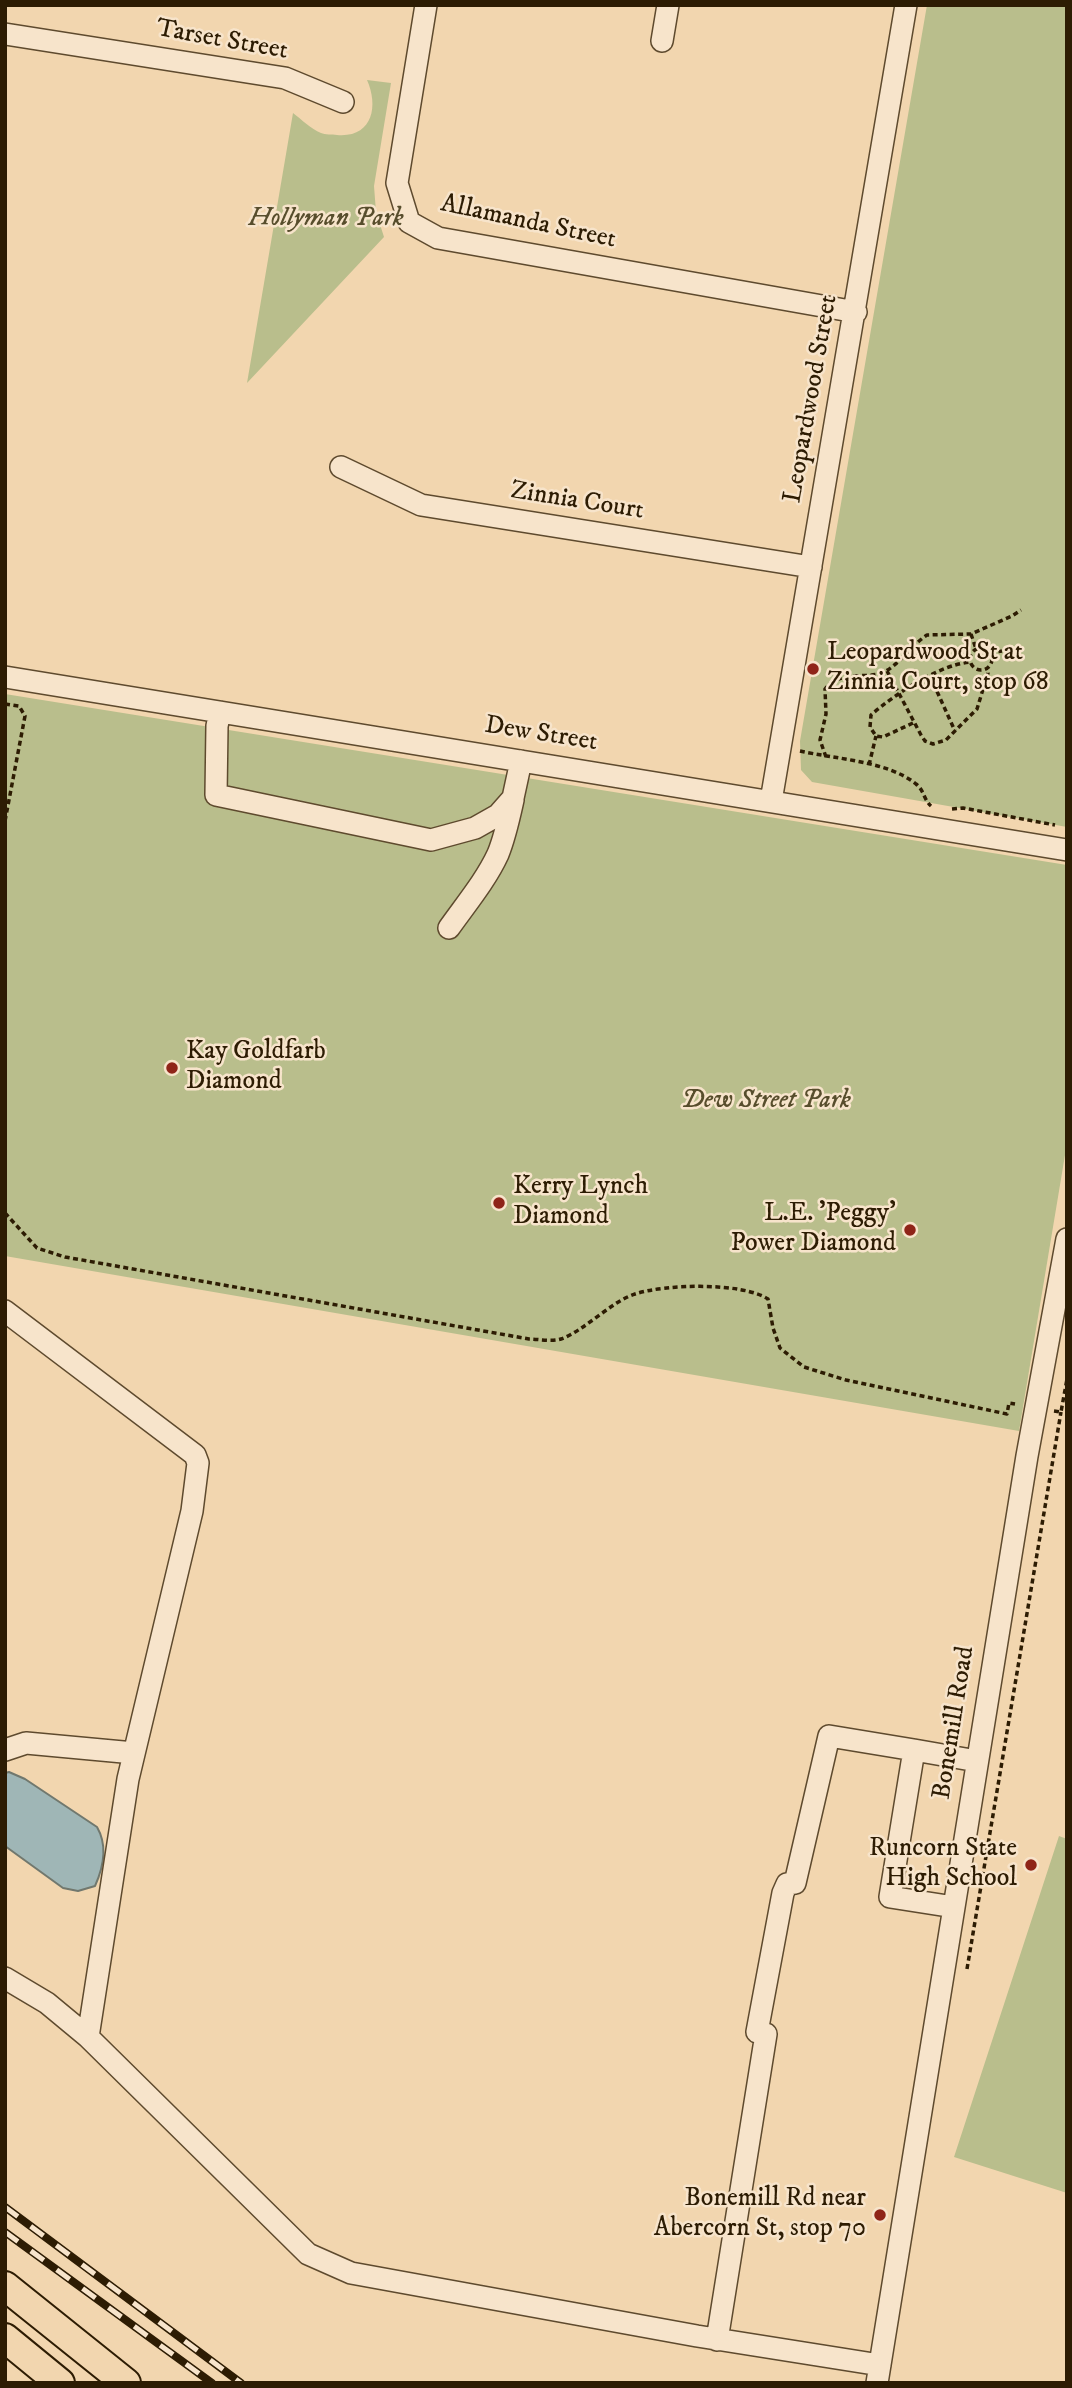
<!DOCTYPE html>
<style>
body{margin:0}
#map{position:relative;width:1072px;height:2388px;overflow:hidden;background:#f2d6af;font-family:"IM FELL DW Pica",serif}
canvas{display:block}
.frame{position:absolute;inset:0;border:7px solid #2d1c03;pointer-events:none}
</style>
<div id="map">
<canvas width="1072" height="2388"></canvas>
<div class="frame"></div>
</div>
<script>
const context = document.querySelector('canvas').getContext('2d');
context.lineJoin = 'round';
function fill(path, color) { context.fillStyle = color; context.fill(path, 'evenodd'); }
function trace(path, color, width, dash) { context.strokeStyle = color; context.lineWidth = width; context.lineCap = dash ? 'butt' : 'round'; context.setLineDash(dash || []); context.stroke(path); }
function label(font, color, halo, rows, align = 'center') {
  context.font = font + ' "IM FELL DW Pica",serif'; context.lineWidth = 5; context.setLineDash([]); context.textBaseline = 'middle'; context.strokeStyle = halo; context.fillStyle = color; for (const [text, x, y, turn = 0] of rows) {
    context.save(); context.translate(x, y); context.rotate((+turn || 0) * Math.PI / 180); context.textAlign = isNaN(turn) ? turn : align; if (halo) context.strokeText(text, 0, 0); context.fillText(text, 0, 0); context.restore();
  }
}
const green = new Path2D(`
 M 927,5 L 1067,5 L 1067,827 L 812,782 L 801,770 L 800,741 Z
 M 367,80 L 391,83 L 374,186 L 376,212 L 384,237 L 247,383 L 293,113 C 301,119 311,129 321,133 C 325,135 332,134 337,135 C 372,138 379,107 367,80 Z
 M 5,694 L 1067,865 L 1067,1143 L 1019,1431 L 5,1256 Z
 M 1059,1836 L 1067,1839 L 1067,2193 L 954,2157 Z`);
const water = new Path2D(`
 M 9,1772 L 25,1779 L 97,1827 C 108,1846 104,1866 95,1886 L 78,1891 L 63,1888 L 5,1846 L 5,1773 Z`);
const path = new Path2D(`
 M 971,634 L 976,649
 M970 659a11 11 0 1 1 22 0a11 11 0 1 1-22 0Z
 M 990,653 L 1002,651
 M 887,671 L 921,735 L 925,741 L 933,744 L 946,740 L 977,709 L 988,673 L 987,668
 M 930,676 L 955,731
 M 5,704 L 19,706 L 25,716 L 5,821
 M 913,723 L 883,737 L 876,736 L 870,727 L 871,715 C 895,694 939,665 970,662
 M 800,751 C 835,759 888,761 916,784 C 924,790 924,800 931,806
 M 826,757 L 820,740 L 826,714 L 825,689 C 842,668 869,681 886,671 C 900,663 913,644 927,635 L 971,634 L 1012,616 L 1021,610
 M 869,765 L 876,736
 M 952,809 L 963,808 L 1055,825
 M 5,1213 L 37,1248 L 65,1257 L 529,1339 C 538,1339 552,1342 561,1339 C 584,1331 612,1301 635,1294 C 665,1284 742,1282 768,1299 L 773,1328 L 780,1348 L 804,1367 L 846,1380 L 1007,1414 L 1009,1403 L 1015,1404
 M 1054,1411 L 1061,1412 L 1067,1379
 M 967,1969 L 1061,1412`);
const minor = new Path2D(`
 M 426,5 L 397,183 L 409,222 L 438,238 L 856,312
 M 5,34 L 285,78 L 343,102
 M 662,41 L 668,5
 M 341,467 L 421,505 L 811,567
 M 5,677 L 1067,850
 M 220,712 L 217,726 L 216,795 L 431,840 L 475,828 L 498,815 L 513,798 L 521,761
 M 771,801 L 906,5
 M 449,928 C 466,904 486,880 498,854 C 505,837 509,818 513,800
 M 5,1311 L 195,1455 L 198,1463 L 192,1511 L 128,1779 L 88,2037 L 308,2254 L 351,2273 L 697,2336 L 880,2365
 M 5,1750 L 26,1743 L 134,1753
 M 954,1907 L 890,1897 L 914,1750 L 977,1761
 M 5,1978 L 47,2003 L 88,2037
 M 717,2340 L 766,2034 L 757,2032 L 783,1893 L 787,1884 L 795,1883 L 829,1736 L 914,1750
 M 877,2383 L 1027,1456 L 1067,1239`);
const major = new Path2D(`
 M 5,2286 L 126,2383
 M 5,2338 L 60,2383`);
const rail = new Path2D(`
 M 5,2207 L 241,2383
 M 5,2232 L 212,2383`);
const markers = [
 [813,669,7,"#8f2418"],
 [172,1068,7,"#8f2418"],
 [499,1203,7,"#8f2418"],
 [910,1230,7,"#8f2418"],
 [1031,1865,7,"#8f2418"],
 [880,2215,7,"#8f2418"]
];
const streetNames = [
 ["Tarset Street",222,41,10],
 ["Allamanda Street",528,223,12],
 ["Leopardwood Street",812,399,-80],
 ["Zinnia Court",577,502,9],
 ["Dew Street",541,735,9],
 ["Bonemill Road",955,1723,-81]
];
const parkNames = [
 ["Hollyman Park",326,220],
 ["Dew Street Park",766,1102]
];
const poiNames = [
 ["Leopardwood St at",827,654],
 ["Zinnia Court, stop 68",827,684],
 ["Kay Goldfarb",186,1053],
 ["Diamond",186,1083],
 ["Kerry Lynch",513,1188],
 ["Diamond",513,1218],
 ["L.E. 'Peggy'",896,1215,"right"],
 ["Power Diamond",896,1245,"right"],
 ["Runcorn State",1017,1850,"right"],
 ["High School",1017,1880,"right"],
 ["Bonemill Rd near",866,2200,"right"],
 ["Abercorn St, stop 70",866,2230,"right"]
];
fill(green, '#b9be8c');
fill(water, '#9fb6b6');
trace(water, '#71786e', 2);
trace(minor, '#5e4a2e', 24);
trace(major, '#2d1c03', 32);
trace(path, '#2d1c03', 3.5, [5, 3.5]);
trace(minor, '#f7e4cb', 21);
trace(major, '#f2d6af', 28);
trace(rail, '#2d1c03', 8);
trace(rail, '#f7e4cb', 5, [16]);
for (const [x, y, r, color] of markers) { const dot = new Path2D(); dot.arc(x, y, r, 0, 2 * Math.PI); context.fillStyle = color; context.fill(dot); trace(dot, '#f7e4cb', 2.5); }
label('26px', '#2d1c03', '#f7e4cb', streetNames);
label('italic 26px', '#574d2c', '#f7e4cb', parkNames);
label('26px', '#2d1c03', '#f7e4cb', poiNames, 'left');
</script>
